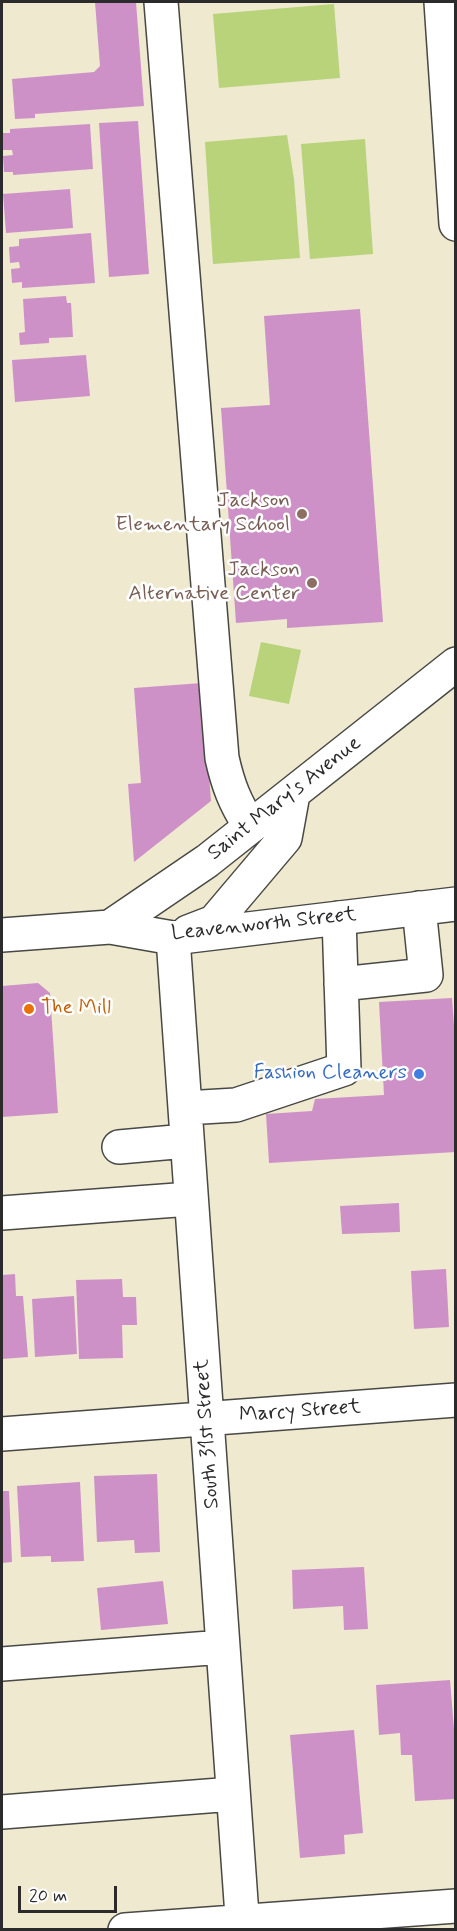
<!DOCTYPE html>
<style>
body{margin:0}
#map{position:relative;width:457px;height:1931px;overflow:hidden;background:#efe9d0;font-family:Mynerve,sans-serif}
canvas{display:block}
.frame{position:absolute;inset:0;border:3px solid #2b2b2b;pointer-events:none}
.scale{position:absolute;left:18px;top:1886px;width:99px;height:27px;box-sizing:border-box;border:3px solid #2b2b2b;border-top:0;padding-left:8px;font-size:18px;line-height:21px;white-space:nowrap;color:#2b2b2b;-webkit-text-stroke:4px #fff;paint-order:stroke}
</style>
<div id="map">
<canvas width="457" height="1931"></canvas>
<div class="frame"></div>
<div class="scale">20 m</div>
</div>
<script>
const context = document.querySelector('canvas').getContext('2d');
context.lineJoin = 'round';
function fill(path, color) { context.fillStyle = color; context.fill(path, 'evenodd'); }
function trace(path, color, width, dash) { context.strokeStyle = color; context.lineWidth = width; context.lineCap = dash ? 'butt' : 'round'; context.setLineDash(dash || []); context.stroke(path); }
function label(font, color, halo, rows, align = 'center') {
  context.font = font + ' Mynerve,sans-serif'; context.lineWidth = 5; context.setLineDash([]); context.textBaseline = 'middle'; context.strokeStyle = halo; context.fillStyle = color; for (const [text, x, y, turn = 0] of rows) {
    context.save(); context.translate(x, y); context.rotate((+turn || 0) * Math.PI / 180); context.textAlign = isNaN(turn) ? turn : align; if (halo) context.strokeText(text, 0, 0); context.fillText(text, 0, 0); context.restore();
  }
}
const green = new Path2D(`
 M 334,4 L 340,78 L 219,88 L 213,14 Z
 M 287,135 L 294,179 L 300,258 L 213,264 L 205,142 Z
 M 365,139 L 373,254 L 310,259 L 301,144 Z
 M 261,642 L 301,650 L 289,704 L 249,696 Z`);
const building = new Path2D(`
 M 95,2 L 136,2 L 144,106 L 35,114 L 35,118 L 15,119 L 12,79 L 94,72 L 100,66 Z
 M 138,121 L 149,274 L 109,277 L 99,123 Z
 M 90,124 L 93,169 L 13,175 L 13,172 L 4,172 L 3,156 L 13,155 L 12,150 L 2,150 L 2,133 L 10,133 L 10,129 Z
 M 70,189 L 73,228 L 6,233 L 3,194 Z
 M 91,233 L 95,283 L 22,288 L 22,282 L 12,283 L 11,269 L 20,268 L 19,262 L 10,263 L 9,247 L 19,246 L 19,239 Z
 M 66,296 L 67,303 L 71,303 L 73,337 L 49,338 L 49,343 L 20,345 L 19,333 L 25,332 L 23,299 Z
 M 360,309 L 383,622 L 287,628 L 287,619 L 236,623 L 221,408 L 270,405 L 264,316 Z
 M 86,355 L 90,396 L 15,402 L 12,360 Z
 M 202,683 L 211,801 L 134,862 L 128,784 L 141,783 L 134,688 Z
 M 38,983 L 50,993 L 58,1113 L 2,1117 L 2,986 Z
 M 452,998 L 456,1053 L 456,1152 L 269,1163 L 266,1114 L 312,1111 L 315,1099 L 384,1095 L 379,1002 Z
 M 399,1203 L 400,1232 L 342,1234 L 340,1206 Z
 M 446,1269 L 449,1327 L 414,1329 L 411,1271 Z
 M 15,1274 L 16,1296 L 23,1296 L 28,1357 L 2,1359 L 2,1275 Z
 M 122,1279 L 123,1297 L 136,1297 L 137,1325 L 122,1325 L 123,1358 L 79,1359 L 76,1280 Z
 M 74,1296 L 77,1354 L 35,1357 L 32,1299 Z
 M 157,1474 L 160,1552 L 135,1553 L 134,1540 L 97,1542 L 94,1476 Z
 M 80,1482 L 84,1561 L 51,1562 L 51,1556 L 21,1557 L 17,1486 Z
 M 2,1491 L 9,1491 L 12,1562 L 2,1563 Z
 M 364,1567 L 368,1629 L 344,1630 L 343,1606 L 293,1609 L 292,1570 Z
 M 163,1581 L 168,1624 L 101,1630 L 97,1588 Z
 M 450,1680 L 456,1754 L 456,1799 L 415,1801 L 412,1755 L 401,1755 L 400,1733 L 379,1735 L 376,1685 Z
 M 354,1730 L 363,1833 L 344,1835 L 345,1854 L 300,1858 L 290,1735 Z`);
const minor = new Path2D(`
 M 161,2 L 222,758 C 228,785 235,803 250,826
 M 441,2 L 456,224
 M 173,938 L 243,1930
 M 341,984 L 426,975 L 419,908
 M 185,1108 L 236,1105 L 344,1069 L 339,918
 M 119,1147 L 186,1141
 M 2,1213 L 190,1199
 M 2,1434 L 456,1400
 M 2,1664 L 223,1647
 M 2,1812 L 233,1794
 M 125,1930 L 456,1906`);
const major = new Path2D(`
 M 110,927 L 207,861 L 456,664
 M 188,932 L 214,922 L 285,838 L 293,794
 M 2,935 L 110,927 L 173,938 L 456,904`);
const markers = [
 [302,514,6,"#8d6e63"],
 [312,583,6,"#8d6e63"],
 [29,1009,6,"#e8710a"],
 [419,1074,6,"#3f7fe0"]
];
const educationNames = [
 ["Jackson",290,502],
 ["Elementary School",290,526],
 ["Jackson",300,571],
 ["Alternative Center",300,595]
];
const streetNames = [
 ["Saint Mary's Avenue",285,799,-38],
 ["Leavenworth Street",264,925,-6],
 ["Marcy Street",300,1412,-4],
 ["South 31st Street",208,1434,-94]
];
const foodNames = [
 ["The Mill",41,1009]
];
const shopNames = [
 ["Fashion Cleaners",407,1074]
];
fill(green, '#b8d379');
fill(building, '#ce91c7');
trace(minor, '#484844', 36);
trace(major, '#484844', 36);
trace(minor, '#fff', 33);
trace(major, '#fff', 33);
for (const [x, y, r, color] of markers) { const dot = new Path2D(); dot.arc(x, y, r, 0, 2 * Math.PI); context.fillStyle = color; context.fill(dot); trace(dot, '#fff', 2); }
label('21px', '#785e54', '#fff', educationNames, 'right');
label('21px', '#2b2b2b', '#fff', streetNames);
label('21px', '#c56008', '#fff', foodNames, 'left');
label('21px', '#366cbe', '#fff', shopNames, 'right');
</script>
